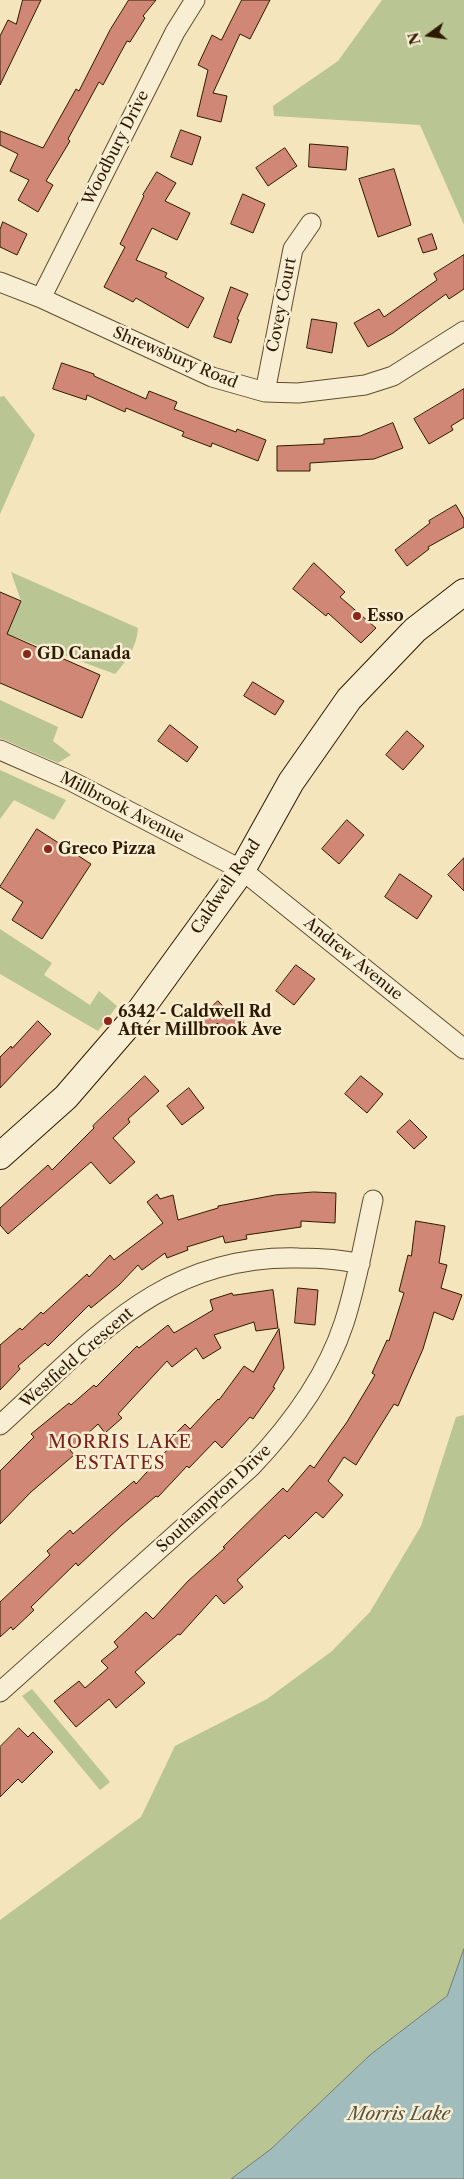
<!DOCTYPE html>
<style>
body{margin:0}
#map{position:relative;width:464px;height:2179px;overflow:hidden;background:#f4e5bc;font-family:"Libre Caslon Text",serif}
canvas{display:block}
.north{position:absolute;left:404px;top:10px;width:50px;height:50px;-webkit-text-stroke:4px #f8eed3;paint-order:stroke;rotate:256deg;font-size:14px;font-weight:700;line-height:20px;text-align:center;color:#2e1a00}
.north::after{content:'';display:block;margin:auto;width:18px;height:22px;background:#2e1a00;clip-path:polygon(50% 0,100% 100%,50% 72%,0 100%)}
</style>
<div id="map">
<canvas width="464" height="2179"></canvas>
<div class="north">N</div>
</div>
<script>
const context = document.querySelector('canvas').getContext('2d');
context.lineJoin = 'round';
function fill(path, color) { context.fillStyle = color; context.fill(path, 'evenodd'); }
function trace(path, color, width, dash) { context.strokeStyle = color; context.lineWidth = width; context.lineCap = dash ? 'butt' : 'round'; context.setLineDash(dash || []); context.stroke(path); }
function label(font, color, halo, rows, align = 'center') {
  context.font = font + ' "Libre Caslon Text",serif'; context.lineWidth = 5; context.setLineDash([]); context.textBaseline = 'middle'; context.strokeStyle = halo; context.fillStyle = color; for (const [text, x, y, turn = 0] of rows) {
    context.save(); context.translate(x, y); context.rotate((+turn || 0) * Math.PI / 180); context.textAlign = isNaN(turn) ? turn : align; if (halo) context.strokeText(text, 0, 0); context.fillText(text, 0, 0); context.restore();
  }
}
const green = new Path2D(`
 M 382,0 L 464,0 L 464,225 L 420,125 L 274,116 L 273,106 L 338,61 Z
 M 4,396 L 35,435 L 0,514 L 0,397 Z
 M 11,572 L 138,628 C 137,646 127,661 115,674 L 7,634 L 21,601 Z
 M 0,700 L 58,727 L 53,741 L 71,755 L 58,763 L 0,738 Z
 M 0,770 L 66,800 L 54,820 L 14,800 L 0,819 Z
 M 0,929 L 52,963 L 44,975 L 90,1005 L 99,991 L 117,1006 L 98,1031 L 0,974 Z
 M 464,1415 L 464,1949 L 447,1996 L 370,2055 L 271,2149 L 231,2179 L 0,2179 L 0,1920 L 141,1817 L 175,1746 L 267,1699 L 332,1651 L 370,1612 L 421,1526 L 456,1417 Z
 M 32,1689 L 110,1782 L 100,1790 L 22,1696 Z`);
const water = new Path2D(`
 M 464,1949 L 464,2179 L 231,2179 L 271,2149 L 370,2055 L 447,1996 Z`);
const building = new Path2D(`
 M 23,0 L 41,0 L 0,85 L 0,36 L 8,20 L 16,24 Z
 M 129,0 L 156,0 L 143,16 L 145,18 L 130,42 L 127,41 L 103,85 L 99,82 L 68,139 L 70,141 L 46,181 L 53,185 L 38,212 L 18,200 L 29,180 L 10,171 L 18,154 L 0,145 L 0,131 L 43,148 L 76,89 L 79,91 L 110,30 Z
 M 242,0 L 270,0 L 250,39 L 240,34 L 213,93 L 227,96 L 221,122 L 197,116 L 208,70 L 198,65 L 212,35 L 221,40 Z
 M 181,130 L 201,137 L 192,165 L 171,157 Z
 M 310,144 L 348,147 L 346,170 L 309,167 Z
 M 285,148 L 297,166 L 268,186 L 256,168 Z
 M 394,169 L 411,225 L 378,237 L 359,179 Z
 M 157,172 L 176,183 L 165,201 L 190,213 L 177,240 L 152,228 L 136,260 L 167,273 L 165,277 L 204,298 L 188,328 L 136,298 L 133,302 L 104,287 L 125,247 L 120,244 L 144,196 L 143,195 Z
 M 243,194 L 265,204 L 253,233 L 231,224 Z
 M 3,222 L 27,234 L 17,255 L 0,247 L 0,230 Z
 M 432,234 L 437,249 L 423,253 L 418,239 Z
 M 464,255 L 464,289 L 449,299 L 446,294 L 393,333 L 368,347 L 354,323 L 379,309 L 384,317 L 437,280 L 434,274 Z
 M 231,287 L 248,294 L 237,319 L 239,320 L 231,343 L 214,337 Z
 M 312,319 L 337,323 L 332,353 L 307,348 Z
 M 62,363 L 94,374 L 94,376 L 146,399 L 149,391 L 177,402 L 174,409 L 236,432 L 237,429 L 266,440 L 258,461 L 212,443 L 211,447 L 182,436 L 184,432 L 126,408 L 125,412 L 87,395 L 86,400 L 53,389 Z
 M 464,389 L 464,418 L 451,426 L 453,430 L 429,444 L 414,419 Z
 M 393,423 L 403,448 L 374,459 L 310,463 L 310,471 L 277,471 L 277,446 L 324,444 L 324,439 L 360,436 Z
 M 456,505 L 464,519 L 464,527 L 428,547 L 429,549 L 407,566 L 395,550 L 430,523 L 429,521 Z
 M 314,563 L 345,592 L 340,597 L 376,628 L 361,643 L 328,613 L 326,616 L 293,589 Z
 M 0,592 L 21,601 L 7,634 L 100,675 L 82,718 L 0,683 Z
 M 253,682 L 284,701 L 275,715 L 244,696 Z
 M 170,725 L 198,747 L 187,762 L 158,741 Z
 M 407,731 L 424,746 L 403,770 L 386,755 Z
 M 347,820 L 364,835 L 339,864 L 322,849 Z
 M 37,829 L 91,864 L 42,939 L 12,920 L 23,902 L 0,887 Z
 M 464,858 L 464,891 L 448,875 Z
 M 400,874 L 432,896 L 417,919 L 385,897 Z
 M 296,965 L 315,979 L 294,1005 L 276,991 Z
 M 218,1001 L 232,1015 L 234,1013 L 244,1022 L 232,1036 L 217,1023 L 207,1033 L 196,1023 Z
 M 38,1021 L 51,1034 L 0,1088 L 0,1057 L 11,1046 L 12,1048 Z
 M 145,1076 L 159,1091 L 128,1119 L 130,1122 L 113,1138 L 135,1162 L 110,1184 L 91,1162 L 8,1234 L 0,1225 L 0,1208 L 48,1165 L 52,1170 L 94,1128 L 93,1126 Z
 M 361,1076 L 383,1094 L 367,1113 L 345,1094 Z
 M 189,1088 L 204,1108 L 182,1125 L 167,1106 Z
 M 410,1120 L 427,1137 L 414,1149 L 397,1132 Z
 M 314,1192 L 336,1193 L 335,1223 L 301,1221 L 301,1227 L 246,1235 L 247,1239 L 225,1243 L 223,1236 L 187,1247 L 188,1250 L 167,1258 L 165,1253 L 142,1270 L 138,1265 L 119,1285 L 91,1308 L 89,1305 L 48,1346 L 45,1343 L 18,1366 L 20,1369 L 0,1390 L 0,1345 L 20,1328 L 22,1330 L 41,1312 L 43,1314 L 87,1274 L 89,1277 L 110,1255 L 114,1260 L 163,1223 L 147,1202 L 157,1194 L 160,1199 L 173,1195 L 178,1220 L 218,1208 L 218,1206 L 275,1195 Z
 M 416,1221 L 445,1226 L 439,1263 L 447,1265 L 441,1288 L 462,1295 L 453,1320 L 434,1312 L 423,1349 L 398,1406 L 394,1404 L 356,1465 L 344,1457 L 328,1481 L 343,1495 L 323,1518 L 316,1512 L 289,1539 L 285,1535 L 237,1580 L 243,1587 L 224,1604 L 216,1595 L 180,1635 L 178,1634 L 135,1672 L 145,1683 L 116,1708 L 109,1699 L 76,1727 L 54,1701 L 79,1681 L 85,1688 L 108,1668 L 101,1661 L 118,1647 L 114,1642 L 146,1612 L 153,1619 L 188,1581 L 225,1548 L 223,1547 L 283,1488 L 287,1492 L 310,1465 L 314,1468 L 347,1422 L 375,1375 L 372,1373 L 387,1340 L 389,1341 L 404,1293 L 399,1291 L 408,1255 L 411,1256 Z
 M 298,1288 L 318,1290 L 315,1325 L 295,1323 Z
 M 273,1290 L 278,1328 L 256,1331 L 254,1322 L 214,1335 L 221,1348 L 203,1359 L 196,1348 L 172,1367 L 167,1361 L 118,1414 L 122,1418 L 105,1433 L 98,1424 L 70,1450 L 74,1455 L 31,1492 L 0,1524 L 0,1471 L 34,1437 L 31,1434 L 69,1403 L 71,1405 L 94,1385 L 96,1387 L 137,1346 L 139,1348 L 168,1325 L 174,1333 L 213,1310 L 210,1300 L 232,1293 L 233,1295 Z
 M 279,1329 L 284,1368 L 273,1387 L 275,1388 L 253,1419 L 250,1417 L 222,1448 L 215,1441 L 189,1468 L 187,1466 L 158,1497 L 156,1496 L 122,1525 L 78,1566 L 76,1563 L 31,1607 L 34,1610 L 13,1630 L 11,1627 L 0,1637 L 0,1602 L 50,1555 L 47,1551 L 70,1530 L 73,1534 L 134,1481 L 136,1484 L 169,1448 L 165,1444 L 185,1424 L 190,1429 L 218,1399 L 219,1400 L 244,1366 L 253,1372 Z
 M 19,1728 L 28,1737 L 33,1732 L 53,1752 L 22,1783 L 18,1779 L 0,1797 L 0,1747 Z`);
const street = new Path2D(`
 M 0,282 L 41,298 L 212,377 L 265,392 L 298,393 L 365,385 L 393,376 L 464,331
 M 41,298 L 175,32 L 195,0
 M 265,392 L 293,249 L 311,223
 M 0,750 L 71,781 L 242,870 L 464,1049
 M 0,1425 C 93,1341 162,1254 299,1258 C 319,1258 340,1259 360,1264
 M 0,1692 L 251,1467 C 291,1425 326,1378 344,1323 C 357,1283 364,1241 373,1200`);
const secondary = new Path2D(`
 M 0,1156 L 66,1097 L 136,1016 L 242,870 L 291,782 L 349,699 L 415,630 L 464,592`);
const markers = [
 [357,616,5,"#8f2418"],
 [27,654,5,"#8f2418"],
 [48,849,5,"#8f2418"],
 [108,1021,5,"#8f2418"]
];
const streetNames = [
 ["Woodbury Drive",116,148,-63],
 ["Covey Court",282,305,-79],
 ["Shrewsbury Road",175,358,23],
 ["Millbrook Avenue",122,808,27],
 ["Caldwell Road",226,887,-56],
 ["Andrew Avenue",353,959,39],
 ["Westfield Crescent",77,1358,-41],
 ["Southampton Drive",214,1499,-43]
];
const poiNames = [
 ["Esso",367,616],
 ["GD Canada",37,654],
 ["Greco Pizza",58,849],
 ["6342 - Caldwell Rd",118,1012],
 ["After Millbrook Ave",118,1030]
];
const neighbourhoodNames = [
 ["MORRIS LAKE",120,1443],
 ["ESTATES",120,1464]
];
const waterNames = [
 ["Morris Lake",399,2115]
];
fill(green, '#b9c593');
fill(water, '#a1bcbc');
trace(water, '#737b71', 1);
fill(building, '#d08775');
trace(building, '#2e1a00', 1);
trace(street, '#604d2f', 21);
trace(secondary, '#2e1a00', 28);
trace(street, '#f8eed3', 19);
trace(secondary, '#f8eed3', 26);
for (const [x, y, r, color] of markers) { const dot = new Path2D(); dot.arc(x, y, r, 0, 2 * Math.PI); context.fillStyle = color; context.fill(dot); trace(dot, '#f8eed3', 2); }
label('16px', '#2e1a00', '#f8eed3', streetNames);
label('bold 16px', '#2e1a00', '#f8eed3', poiNames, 'left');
context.letterSpacing = '1px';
label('18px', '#7a1f14', '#f8eed3', neighbourhoodNames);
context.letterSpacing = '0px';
label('italic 18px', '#565342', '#f8eed3', waterNames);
</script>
